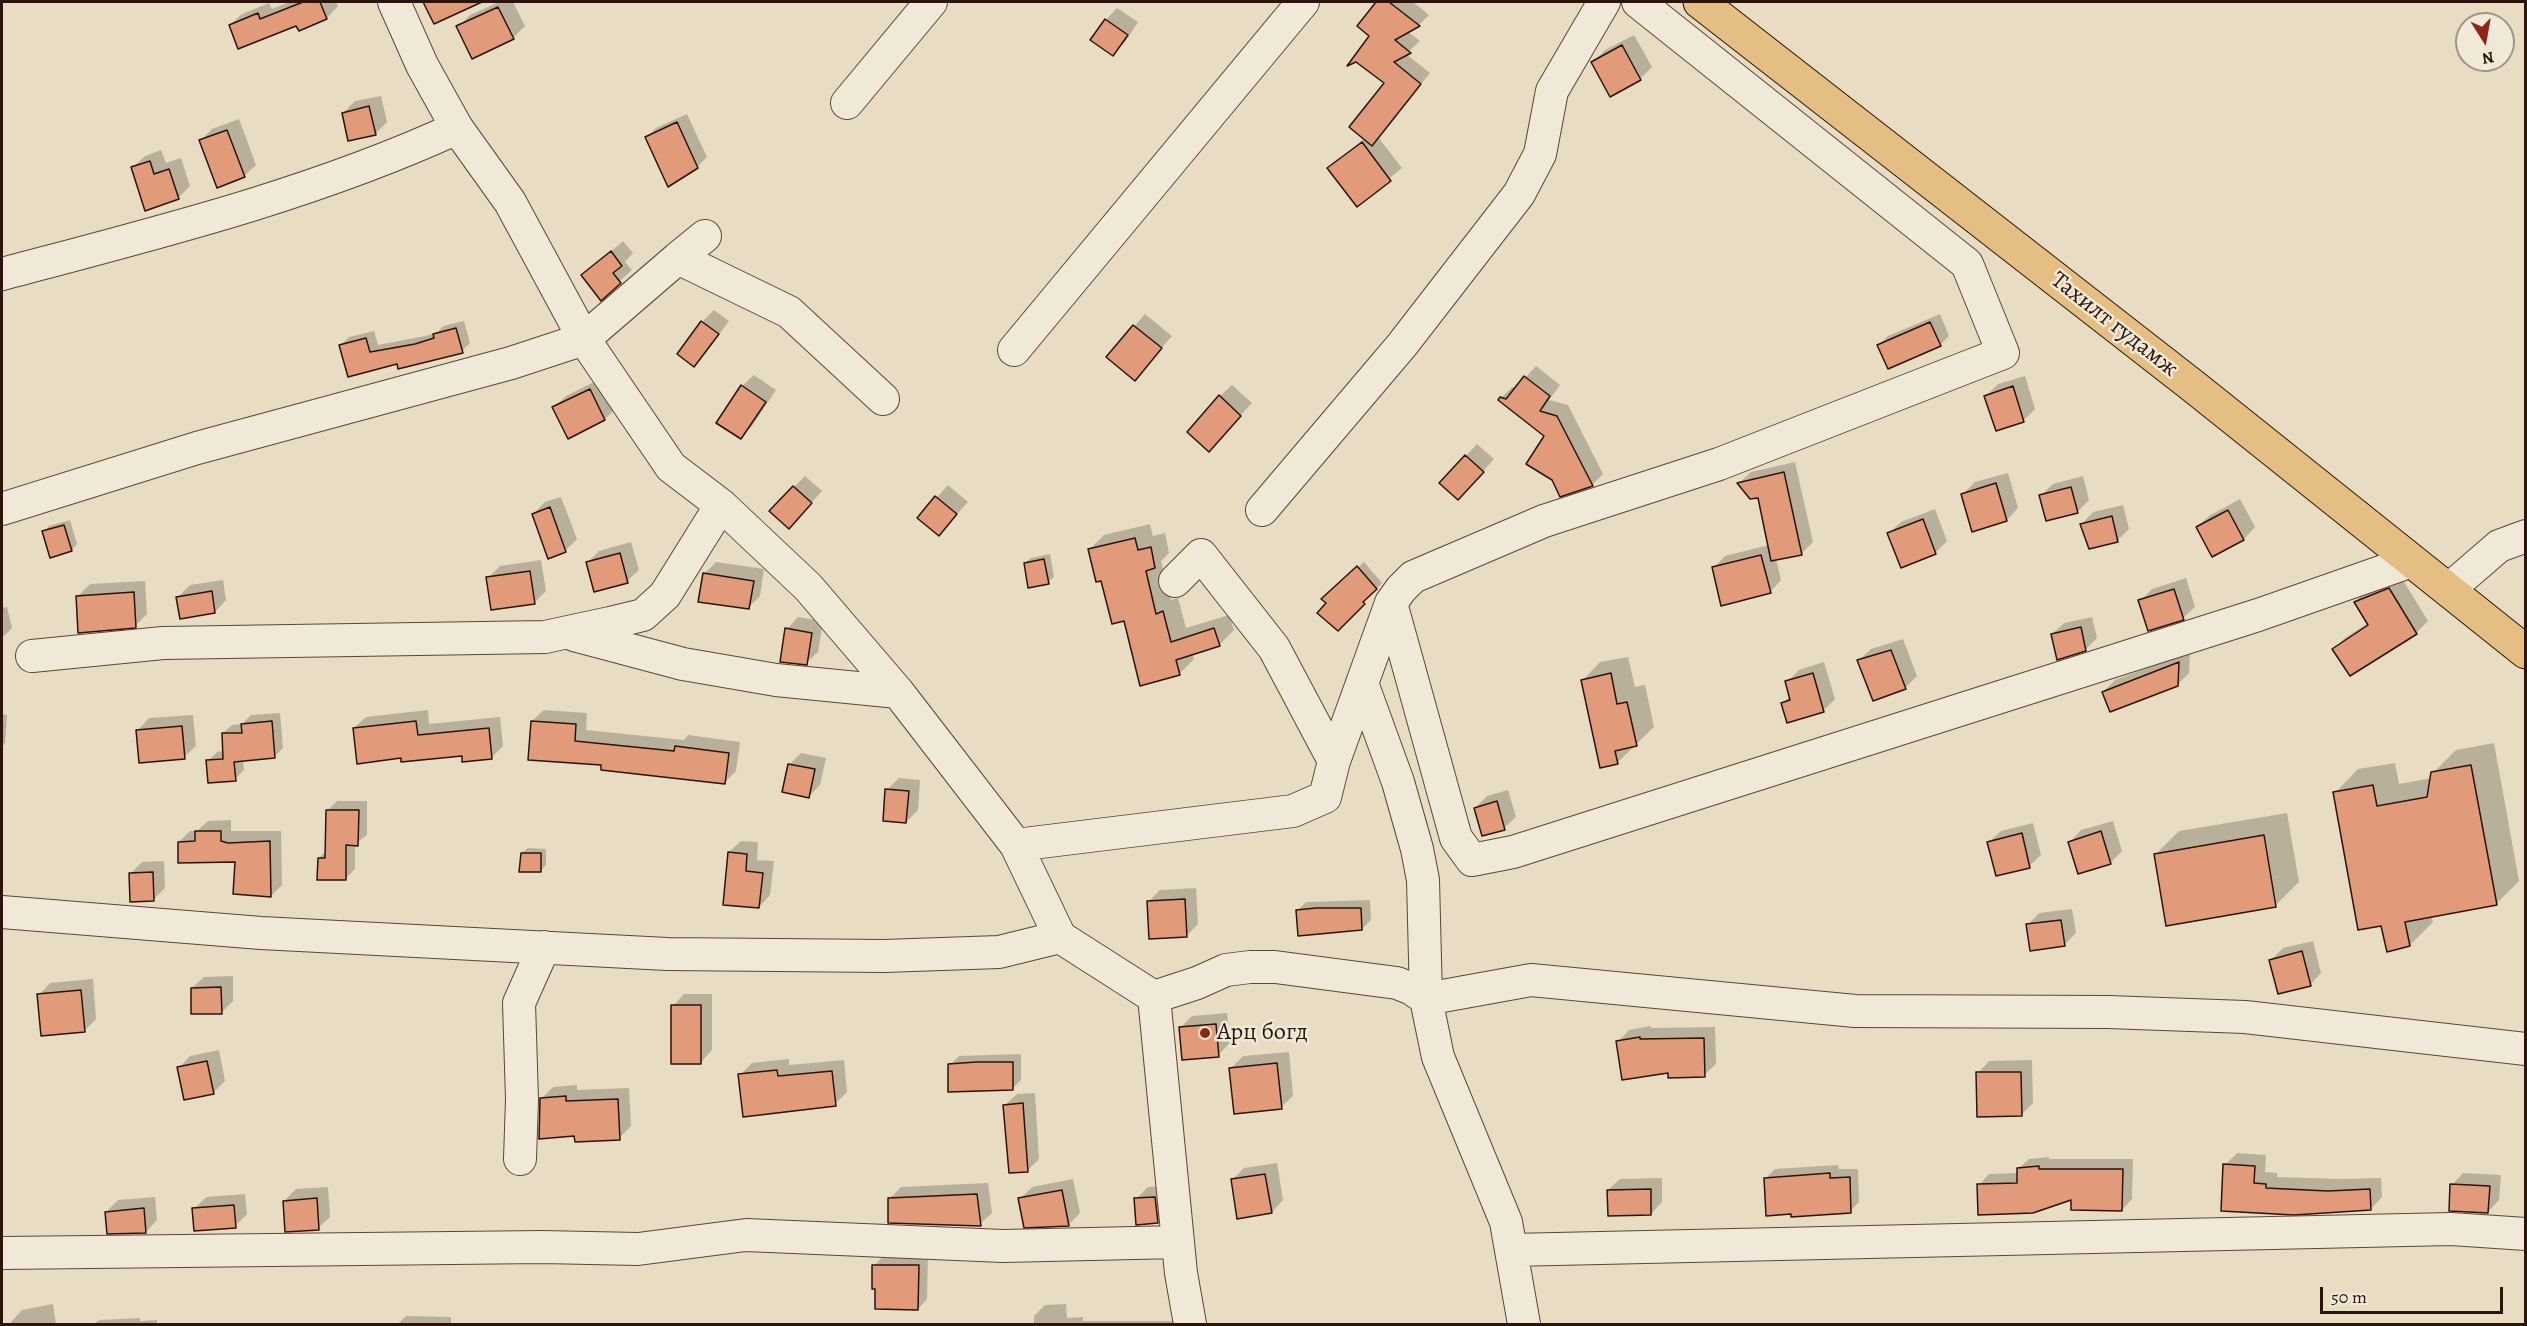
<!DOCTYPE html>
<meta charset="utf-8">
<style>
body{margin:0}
#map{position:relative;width:2527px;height:1326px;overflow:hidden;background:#e8ddc3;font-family:Alegreya,serif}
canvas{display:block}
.frame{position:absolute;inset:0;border:3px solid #2a140b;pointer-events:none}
.north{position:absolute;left:2455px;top:12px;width:60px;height:60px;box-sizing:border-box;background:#f0e9d8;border:2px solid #a19486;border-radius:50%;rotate:169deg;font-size:16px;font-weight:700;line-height:24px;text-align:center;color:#2a140b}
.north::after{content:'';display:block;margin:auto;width:21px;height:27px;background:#8f2418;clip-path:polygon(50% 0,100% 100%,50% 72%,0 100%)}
.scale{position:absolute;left:2320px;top:1287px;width:183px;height:27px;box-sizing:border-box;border:3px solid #2a140b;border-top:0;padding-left:8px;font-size:18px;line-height:21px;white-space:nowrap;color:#2a140b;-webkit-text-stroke:4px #f0e9d8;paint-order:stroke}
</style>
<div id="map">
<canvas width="2527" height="1326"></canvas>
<div class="frame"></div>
<div class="north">N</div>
<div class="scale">50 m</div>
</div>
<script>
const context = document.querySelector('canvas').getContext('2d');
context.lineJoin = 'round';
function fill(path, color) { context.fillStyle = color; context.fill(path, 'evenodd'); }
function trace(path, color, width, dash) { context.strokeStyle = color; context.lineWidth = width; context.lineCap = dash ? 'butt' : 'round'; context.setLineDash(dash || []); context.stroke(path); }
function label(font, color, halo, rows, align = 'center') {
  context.font = font + ' Alegreya,serif'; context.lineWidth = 5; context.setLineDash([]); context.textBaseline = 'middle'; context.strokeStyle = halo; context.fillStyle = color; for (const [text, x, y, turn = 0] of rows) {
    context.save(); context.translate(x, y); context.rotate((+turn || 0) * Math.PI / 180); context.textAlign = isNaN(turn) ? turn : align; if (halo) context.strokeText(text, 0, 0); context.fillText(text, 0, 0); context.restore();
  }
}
const shadow = new Path2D(`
 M 289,2 L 336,2 L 338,6 L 327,18 L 297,24 L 230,25 L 242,14 L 269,3 L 272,9 Z
 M 425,2 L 469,2 L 461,10 L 434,22 Z
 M 499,2 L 513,2 L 525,26 L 513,38 L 458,27 L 470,15 Z
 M 1372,2 L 1413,2 L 1429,15 L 1419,25 L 1407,31 L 1420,41 L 1406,54 L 1430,73 L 1378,137 L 1402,168 L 1357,205 L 1329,168 L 1365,138 L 1386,82 L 1372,35 L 1375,4 Z
 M 1117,8 L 1138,22 L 1125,42 L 1113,54 L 1106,20 Z
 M 1634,35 L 1652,67 L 1640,79 L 1593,62 L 1605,50 Z
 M 381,96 L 387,122 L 375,134 L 343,113 L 355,101 Z
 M 687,114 L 707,157 L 697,167 L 669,185 L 647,137 L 656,128 Z
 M 239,119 L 256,165 L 244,176 L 200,141 L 212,129 Z
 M 161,150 L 166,163 L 181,158 L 190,186 L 178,198 L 133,167 L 145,156 Z
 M 623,241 L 633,253 L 625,262 L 632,270 L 601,298 L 583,275 Z
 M 714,310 L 729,321 L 706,353 L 694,365 L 679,354 L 702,322 Z
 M 1145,314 L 1172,336 L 1134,379 L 1108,357 Z
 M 1940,314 L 1949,336 L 1940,345 L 1879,345 L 1888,336 Z
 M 464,321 L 470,343 L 462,351 L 398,362 L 341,345 L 349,337 L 374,331 L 378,345 L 425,336 L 437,333 L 443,326 Z
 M 1536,366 L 1560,385 L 1549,400 L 1568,405 L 1603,474 L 1592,485 L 1546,436 L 1501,398 L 1512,387 L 1516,388 Z
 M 754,375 L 776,390 L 752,426 L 741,437 L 742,386 Z
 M 2025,376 L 2035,409 L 2024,420 L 1997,429 L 1986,396 L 1998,384 Z
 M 602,378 L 616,408 L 605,419 L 554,407 L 566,396 Z
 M 1232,385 L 1252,403 L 1220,438 L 1220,396 Z
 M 1477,444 L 1494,459 L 1470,486 L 1441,483 Z
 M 1795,462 L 1813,542 L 1802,553 L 1776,559 L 1781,580 L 1770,592 L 1713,568 L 1725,556 L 1769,545 L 1759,496 L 1739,483 L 1751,472 Z
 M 2008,473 L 2018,508 L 2007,520 L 1963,494 L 1975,482 Z
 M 805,476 L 822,491 L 800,515 L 794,487 Z
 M 2083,476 L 2089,500 L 2077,512 L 2041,495 L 2053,484 Z
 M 948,485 L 968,502 L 939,534 L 919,518 Z
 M 561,497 L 577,539 L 565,551 L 533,514 L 545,502 Z
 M 2240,499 L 2255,527 L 2244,539 L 2212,555 L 2197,527 L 2209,516 Z
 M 2123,505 L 2129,529 L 2117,541 L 2082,524 L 2093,512 Z
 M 1935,509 L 1947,541 L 1935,553 L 1889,533 L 1901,522 Z
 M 70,520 L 77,544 L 72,550 L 44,532 L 49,526 Z
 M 1150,524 L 1153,536 L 1165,533 L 1169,553 L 1161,561 L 1171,600 L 1178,598 L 1186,628 L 1229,615 L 1234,630 L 1219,645 L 1192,653 L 1194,659 L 1179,674 L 1125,619 L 1103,579 L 1090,549 L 1104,535 Z
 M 631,542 L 639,570 L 627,581 L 587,563 L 599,551 Z
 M 1050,554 L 1054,577 L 1048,582 L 1025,563 L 1031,558 Z
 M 541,560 L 546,591 L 534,603 L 488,578 L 500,566 Z
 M 716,562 L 764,569 L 760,596 L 749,607 L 704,574 Z
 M 1364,562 L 1382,583 L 1338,629 L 1328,603 L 1324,599 Z
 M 2401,577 L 2428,621 L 2416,633 L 2334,649 L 2345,638 L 2368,623 L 2355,602 L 2367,590 Z
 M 2186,578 L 2195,607 L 2183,618 L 2140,601 L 2152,589 Z
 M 223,580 L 226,600 L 215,612 L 178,597 L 190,585 Z
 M 145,581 L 147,614 L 135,626 L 78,596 L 90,584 Z
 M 7,607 L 12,628 L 2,638 L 2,608 Z
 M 798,617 L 823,621 L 818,652 L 806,663 L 787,629 Z
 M 2092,617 L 2097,638 L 2085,650 L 2052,634 L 2064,623 Z
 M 1903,639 L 1917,676 L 1905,688 L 1859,660 L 1871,649 Z
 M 2190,652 L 2189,673 L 2177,685 L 2103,692 L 2115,680 Z
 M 1628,657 L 1635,687 L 1645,685 L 1654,727 L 1617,763 L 1583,680 L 1600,662 Z
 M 1824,662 L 1835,699 L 1823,711 L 1783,703 L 1791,695 L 1787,682 L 1799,670 Z
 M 428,710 L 429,724 L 500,717 L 503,746 L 492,757 L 463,755 L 402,756 L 354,728 L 366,717 Z
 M 544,710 L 587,713 L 586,730 L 684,740 L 688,735 L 740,742 L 736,771 L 724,783 L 603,764 L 532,721 Z
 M 280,713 L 283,748 L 274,757 L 243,760 L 244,770 L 235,779 L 208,761 L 217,752 L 224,751 L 223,733 L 232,725 L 242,724 L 251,715 Z
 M 2,714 L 7,715 L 5,743 L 2,747 Z
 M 193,715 L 196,746 L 184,757 L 138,730 L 149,718 Z
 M 2494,743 L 2519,881 L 2496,904 L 2431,915 L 2433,922 L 2410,945 L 2382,924 L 2335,793 L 2358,769 L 2395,763 L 2399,784 L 2432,778 L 2433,773 L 2456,750 Z
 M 801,753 L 826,758 L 820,785 L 809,796 L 789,765 Z
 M 899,778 L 920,780 L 918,810 L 906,822 L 887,790 Z
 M 1508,790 L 1516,817 L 1504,828 L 1475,808 L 1487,796 Z
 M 337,801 L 367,801 L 367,835 L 355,844 L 355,869 L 345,879 L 319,858 L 326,851 L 327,811 Z
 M 2287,813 L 2299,882 L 2275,906 L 2155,855 L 2179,831 Z
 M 231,820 L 231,831 L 281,831 L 282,885 L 271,896 L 237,861 L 179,842 L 190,831 L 197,831 L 208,821 Z
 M 2113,821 L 2122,851 L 2111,862 L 2079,872 L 2070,842 L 2081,830 Z
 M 2033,823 L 2041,855 L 2029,866 L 1989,842 L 2001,831 Z
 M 741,841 L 758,842 L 757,860 L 774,861 L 770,895 L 759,907 L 729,852 Z
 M 528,848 L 546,849 L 546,865 L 540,871 L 522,853 Z
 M 164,861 L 165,888 L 153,900 L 130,874 L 142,862 Z
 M 1196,888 L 1198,924 L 1186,936 L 1148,902 L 1160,890 Z
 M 1370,900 L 1371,920 L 1362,929 L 1297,911 L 1306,902 Z
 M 2072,909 L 2076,933 L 2064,945 L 2028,925 L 2039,913 Z
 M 2313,941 L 2321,973 L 2310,985 L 2271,960 L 2283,948 Z
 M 233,976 L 233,1001 L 221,1013 L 192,988 L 204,977 Z
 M 93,979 L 96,1019 L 85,1030 L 39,995 L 50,983 Z
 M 684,994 L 712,994 L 712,1050 L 701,1062 L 673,1006 Z
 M 1227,1013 L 1230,1043 L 1218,1055 L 1180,1028 L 1192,1016 Z
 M 1651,1026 L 1651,1028 L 1715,1027 L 1716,1064 L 1704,1075 L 1669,1071 L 1618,1042 L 1629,1030 Z
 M 219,1050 L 225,1081 L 213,1093 L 179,1068 L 190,1056 Z
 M 1289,1052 L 1293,1096 L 1281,1107 L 1231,1068 L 1243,1056 Z
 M 1021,1054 L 1021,1080 L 1012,1089 L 950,1065 L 959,1056 Z
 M 789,1059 L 789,1065 L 844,1060 L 847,1092 L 835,1104 L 740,1075 L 752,1063 Z
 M 2032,1060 L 2033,1103 L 2021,1115 L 1978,1073 L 1989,1061 Z
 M 577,1085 L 577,1090 L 629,1088 L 631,1126 L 619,1138 L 576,1134 L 541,1099 L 553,1087 Z
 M 1035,1093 L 1039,1159 L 1028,1170 L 1005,1105 L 1017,1094 Z
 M 2237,1153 L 2266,1155 L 2265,1172 L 2277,1173 L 2277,1177 L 2341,1179 L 2381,1178 L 2382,1197 L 2371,1209 L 2294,1213 L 2225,1165 Z
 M 2049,1157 L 2049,1159 L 2133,1159 L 2132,1199 L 2122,1210 L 2072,1198 L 1979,1185 L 1989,1174 L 2018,1173 L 2018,1169 L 2029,1159 Z
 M 1277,1163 L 1283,1200 L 1272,1212 L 1232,1180 L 1244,1168 Z
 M 1838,1165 L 1839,1169 L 1858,1169 L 1859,1202 L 1850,1211 L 1766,1178 L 1775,1169 Z
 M 2463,1173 L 2501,1175 L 2499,1200 L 2488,1212 L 2452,1185 Z
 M 1662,1178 L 1662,1202 L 1651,1214 L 1608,1190 L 1620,1179 Z
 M 1073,1179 L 1080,1213 L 1068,1225 L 1020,1199 L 1032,1187 Z
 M 988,1183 L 992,1213 L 980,1224 L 889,1199 L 901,1187 Z
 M 1167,1186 L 1169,1210 L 1157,1222 L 1136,1199 L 1148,1187 Z
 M 328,1187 L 330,1217 L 318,1228 L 284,1201 L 296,1189 Z
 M 245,1194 L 247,1214 L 235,1226 L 194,1209 L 206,1197 Z
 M 155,1197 L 157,1220 L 146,1232 L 106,1212 L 118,1200 Z
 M 883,1256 L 928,1256 L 927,1299 L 918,1309 L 874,1266 Z
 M 53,1304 L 56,1324 L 11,1324 L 11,1322 L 22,1310 Z
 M 1066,1304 L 1067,1318 L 1083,1317 L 1083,1321 L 1176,1321 L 1176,1324 L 1034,1324 L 1034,1316 L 1045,1305 Z
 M 406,1316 L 451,1317 L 451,1324 L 398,1324 Z
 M 140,1318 L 140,1321 L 157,1320 L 157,1324 L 94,1324 L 99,1320 Z`);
const building = new Path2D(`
 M 303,2 L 320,2 L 327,19 L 299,31 L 296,26 L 238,49 L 229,25 L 258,13 L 260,19 Z
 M 423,2 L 482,2 L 434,24 Z
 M 1376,2 L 1389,2 L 1420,26 L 1395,40 L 1411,53 L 1394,62 L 1421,84 L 1372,146 L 1349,127 L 1384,83 L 1356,62 L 1347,66 L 1369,36 L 1357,26 Z
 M 498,7 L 514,39 L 472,59 L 456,26 Z
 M 1105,19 L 1128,35 L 1113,56 L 1090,40 Z
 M 1622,45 L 1641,80 L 1610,97 L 1591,62 Z
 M 369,106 L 376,135 L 348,141 L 342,113 Z
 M 677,122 L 698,168 L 668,187 L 645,137 Z
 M 227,130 L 245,177 L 217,188 L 199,140 Z
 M 1362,142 L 1391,181 L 1357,207 L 1327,168 Z
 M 150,161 L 154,174 L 169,169 L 179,199 L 145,211 L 131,167 Z
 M 611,251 L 622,266 L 613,273 L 621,283 L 601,301 L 581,275 Z
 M 701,321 L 719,334 L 694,367 L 677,354 Z
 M 1930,322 L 1941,346 L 1888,369 L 1877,345 Z
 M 1133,325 L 1162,348 L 1135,381 L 1106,357 Z
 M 456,328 L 463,353 L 398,369 L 397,364 L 348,377 L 339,345 L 366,338 L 370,352 L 415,344 L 434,338 L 433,334 Z
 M 1524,376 L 1550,396 L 1540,411 L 1557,416 L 1593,486 L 1560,497 L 1552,480 L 1526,464 L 1544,436 L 1498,400 L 1500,397 L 1506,399 Z
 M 741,385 L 766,402 L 741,439 L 716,423 Z
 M 2013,386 L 2024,422 L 1996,431 L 1984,396 Z
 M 590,389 L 605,420 L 568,439 L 552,407 Z
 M 1219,395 L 1241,416 L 1209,452 L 1187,432 Z
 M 1465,455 L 1484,472 L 1458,500 L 1439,483 Z
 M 1784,472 L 1802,555 L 1771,561 L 1758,498 L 1750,499 L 1737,483 Z
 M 1996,483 L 2007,521 L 1972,532 L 1961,494 Z
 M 793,486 L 812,503 L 789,529 L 769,511 Z
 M 2071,487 L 2078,513 L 2046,521 L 2039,495 Z
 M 935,496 L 957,514 L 939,536 L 917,518 Z
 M 550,507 L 566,552 L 548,559 L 532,514 Z
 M 2228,510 L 2244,540 L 2212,557 L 2196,527 Z
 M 2112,516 L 2118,542 L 2089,549 L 2080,524 Z
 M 1923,519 L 1936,554 L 1901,568 L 1887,533 Z
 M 64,525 L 72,551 L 50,558 L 42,531 Z
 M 1135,538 L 1138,550 L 1151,547 L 1155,568 L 1146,571 L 1156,614 L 1163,611 L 1171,642 L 1214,628 L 1220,646 L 1176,660 L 1180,675 L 1140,686 L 1124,621 L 1112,624 L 1101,581 L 1096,582 L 1088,549 Z
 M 620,553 L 628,583 L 594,592 L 586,562 Z
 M 1761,555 L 1771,593 L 1721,606 L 1712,567 Z
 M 1044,559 L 1049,584 L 1028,588 L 1024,563 Z
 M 1357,566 L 1377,589 L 1363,602 L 1365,604 L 1338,631 L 1317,613 L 1326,603 L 1321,599 Z
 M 530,571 L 535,604 L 491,610 L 486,577 Z
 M 703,573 L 754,581 L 749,609 L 698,602 Z
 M 2389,588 L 2417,634 L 2350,676 L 2332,649 L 2368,625 L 2354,602 Z
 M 2174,589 L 2184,620 L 2148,631 L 2138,600 Z
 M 212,591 L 215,613 L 180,619 L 176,597 Z
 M 134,592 L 136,628 L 78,633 L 76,596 Z
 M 2081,627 L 2086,651 L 2057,660 L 2051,634 Z
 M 785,628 L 812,633 L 807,665 L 780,662 Z
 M 1891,650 L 1906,689 L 1873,701 L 1857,660 Z
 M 2179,662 L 2178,686 L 2110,712 L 2102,692 Z
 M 1611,673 L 1617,704 L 1627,702 L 1637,746 L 1615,751 L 1618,764 L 1600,768 L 1581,680 Z
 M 1813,673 L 1824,712 L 1787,723 L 1781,703 L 1790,700 L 1785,681 Z
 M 272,721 L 275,758 L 234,762 L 236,781 L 208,783 L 206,760 L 223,759 L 222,733 L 242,733 L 241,724 Z
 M 416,721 L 418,735 L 489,728 L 492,759 L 462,762 L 462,756 L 401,762 L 401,758 L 357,764 L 353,728 Z
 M 531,721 L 576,724 L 575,741 L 674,751 L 675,746 L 729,753 L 725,784 L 601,770 L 601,765 L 528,760 Z
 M 182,726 L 185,759 L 139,763 L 136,730 Z
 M 788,764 L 815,769 L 809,798 L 782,792 Z
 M 2471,765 L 2497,905 L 2405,922 L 2410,946 L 2387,952 L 2381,926 L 2358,930 L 2333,792 L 2373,785 L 2377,806 L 2427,797 L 2431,772 Z
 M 885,789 L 909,791 L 906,823 L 883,821 Z
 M 1497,801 L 1505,830 L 1482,836 L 1474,808 Z
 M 326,810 L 359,810 L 358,846 L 346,845 L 346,880 L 317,880 L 318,858 L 325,858 Z
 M 195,831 L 221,831 L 221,841 L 228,843 L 270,841 L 271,897 L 233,894 L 235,862 L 178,863 L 178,842 L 195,841 Z
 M 2101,831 L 2111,864 L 2078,874 L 2068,842 Z
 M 2022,833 L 2030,868 L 1996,876 L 1987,842 Z
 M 2264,835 L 2276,907 L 2166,926 L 2154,854 Z
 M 728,852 L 747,854 L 746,871 L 763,873 L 759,908 L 723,905 Z
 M 521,853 L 541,853 L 541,872 L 519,872 Z
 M 153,872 L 154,901 L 130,902 L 129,873 Z
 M 1185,899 L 1187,937 L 1149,939 L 1147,901 Z
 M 1316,908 L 1361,908 L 1362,930 L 1298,936 L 1296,910 Z
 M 2061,920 L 2065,946 L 2030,951 L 2026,924 Z
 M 2302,951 L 2311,986 L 2278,994 L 2269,960 Z
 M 221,987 L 222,1014 L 191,1014 L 191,988 Z
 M 81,990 L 85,1032 L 41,1036 L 37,994 Z
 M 671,1005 L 701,1005 L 701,1064 L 671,1064 Z
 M 1216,1024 L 1219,1057 L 1182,1060 L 1179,1027 Z
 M 1640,1037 L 1640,1039 L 1704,1038 L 1705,1077 L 1668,1078 L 1668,1073 L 1622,1080 L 1616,1041 Z
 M 207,1061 L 214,1094 L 184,1100 L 177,1067 Z
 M 976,1062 L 1013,1062 L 1013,1090 L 948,1092 L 948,1064 Z
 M 1277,1063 L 1282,1109 L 1234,1114 L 1229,1068 Z
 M 777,1070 L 778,1076 L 832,1071 L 836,1106 L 743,1117 L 738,1074 Z
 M 1976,1072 L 2021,1072 L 2022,1116 L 1977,1117 Z
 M 566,1096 L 566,1101 L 618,1099 L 620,1140 L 575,1142 L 574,1136 L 539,1139 L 540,1098 Z
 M 1023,1103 L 1028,1172 L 1009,1173 L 1003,1105 Z
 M 2223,1164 L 2255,1166 L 2254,1183 L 2266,1184 L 2266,1188 L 2328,1191 L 2370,1189 L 2371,1210 L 2294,1215 L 2221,1211 Z
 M 2039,1166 L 2039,1169 L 2123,1169 L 2122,1211 L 2071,1210 L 2071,1200 L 2033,1213 L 1978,1215 L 1977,1184 L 2017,1183 L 2017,1168 Z
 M 1830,1173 L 1830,1178 L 1850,1177 L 1851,1213 L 1791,1217 L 1791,1214 L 1766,1216 L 1764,1178 Z
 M 1265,1174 L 1272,1213 L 1237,1219 L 1231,1179 Z
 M 2450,1184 L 2490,1186 L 2488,1213 L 2449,1211 Z
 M 1651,1189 L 1651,1215 L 1608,1216 L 1607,1190 Z
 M 1062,1190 L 1069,1226 L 1024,1228 L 1018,1198 Z
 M 977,1194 L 981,1226 L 888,1223 L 888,1198 Z
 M 1155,1197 L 1158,1223 L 1136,1225 L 1134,1198 Z
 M 317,1198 L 319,1230 L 285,1232 L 283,1201 Z
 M 234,1205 L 236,1228 L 194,1231 L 192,1208 Z
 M 144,1208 L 146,1233 L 107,1234 L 105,1212 Z
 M 872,1265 L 919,1265 L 918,1310 L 875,1309 L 875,1289 L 872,1289 Z`);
const minor = new Path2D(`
 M 394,2 L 422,65 L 457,128 L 510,202 L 584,339 L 671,467 L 721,505 L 808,587 L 898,692 L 1016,845 L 1060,937 L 1154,997 L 1181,1273 L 1190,1324
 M 847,103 L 931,2
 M 678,258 L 705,236
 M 2,274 C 156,233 311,195 457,128
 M 1014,350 L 1303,2
 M 2,509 L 197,448 L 511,363 L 584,339 L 678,258 L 789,312 L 883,399
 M 1262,510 L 1402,345 L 1519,194 L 1540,154 L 1552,91 L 1604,2
 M 1175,581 L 1201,555 L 1274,648 L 1334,761
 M 2448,590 L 2499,546 L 2526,536
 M 1391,603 L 1456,838 L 1472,860 L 1513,852 L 2258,615 L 2412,561
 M 574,635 L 683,664 L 776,680 L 898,692
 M 32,656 L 163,643 L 545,637 L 610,623 L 643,615 L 665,595 L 721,505
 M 1362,683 L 1398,782 L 1417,849 L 1423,880 L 1426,999 L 1438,1057 L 1506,1222 L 1524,1324
 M 1016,845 L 1293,811 L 1325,797 L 1334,761 L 1391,603 L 1401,589 L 1413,577 L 1544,521 L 1719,464 L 2003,353 L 1967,264 L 1638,2
 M 2,912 L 261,933 L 667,954 L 884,956 L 999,952 L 1060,937
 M 1154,997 L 1197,983 L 1226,970 L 1250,967 L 1275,967 L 1397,983 L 1412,989 L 1426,999 L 1531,980 L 1855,1011 L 2108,1012 L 2245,1017 L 2526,1049
 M 520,1159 L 522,1099 L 519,1003 L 544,947
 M 1511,1250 L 2451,1229 L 2526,1234
 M 2,1253 L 542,1247 L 638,1249 L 746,1235 L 1003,1246 L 1178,1242`);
const major = new Path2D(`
 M 1700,2 L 2193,386 L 2526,652`);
const markers = [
 [1205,1033,6,"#8f2418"]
];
const streetNames = [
 ["Тахилт гудамж",2114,325,38]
];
const poiNames = [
 ["Арц богд",1217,1033]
];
fill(shadow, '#0003');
fill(building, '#e19a7a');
trace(building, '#2a140b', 1.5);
trace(minor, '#5a4639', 34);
trace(major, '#2a140b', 35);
trace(minor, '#f0e9d8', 32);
trace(major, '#e4be82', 33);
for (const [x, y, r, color] of markers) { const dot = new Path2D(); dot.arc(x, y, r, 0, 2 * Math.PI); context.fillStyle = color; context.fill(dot); trace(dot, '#f0e9d8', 2); }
label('24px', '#2a140b', '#f0e9d8', streetNames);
label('24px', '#2a140b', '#f0e9d8', poiNames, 'left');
</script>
